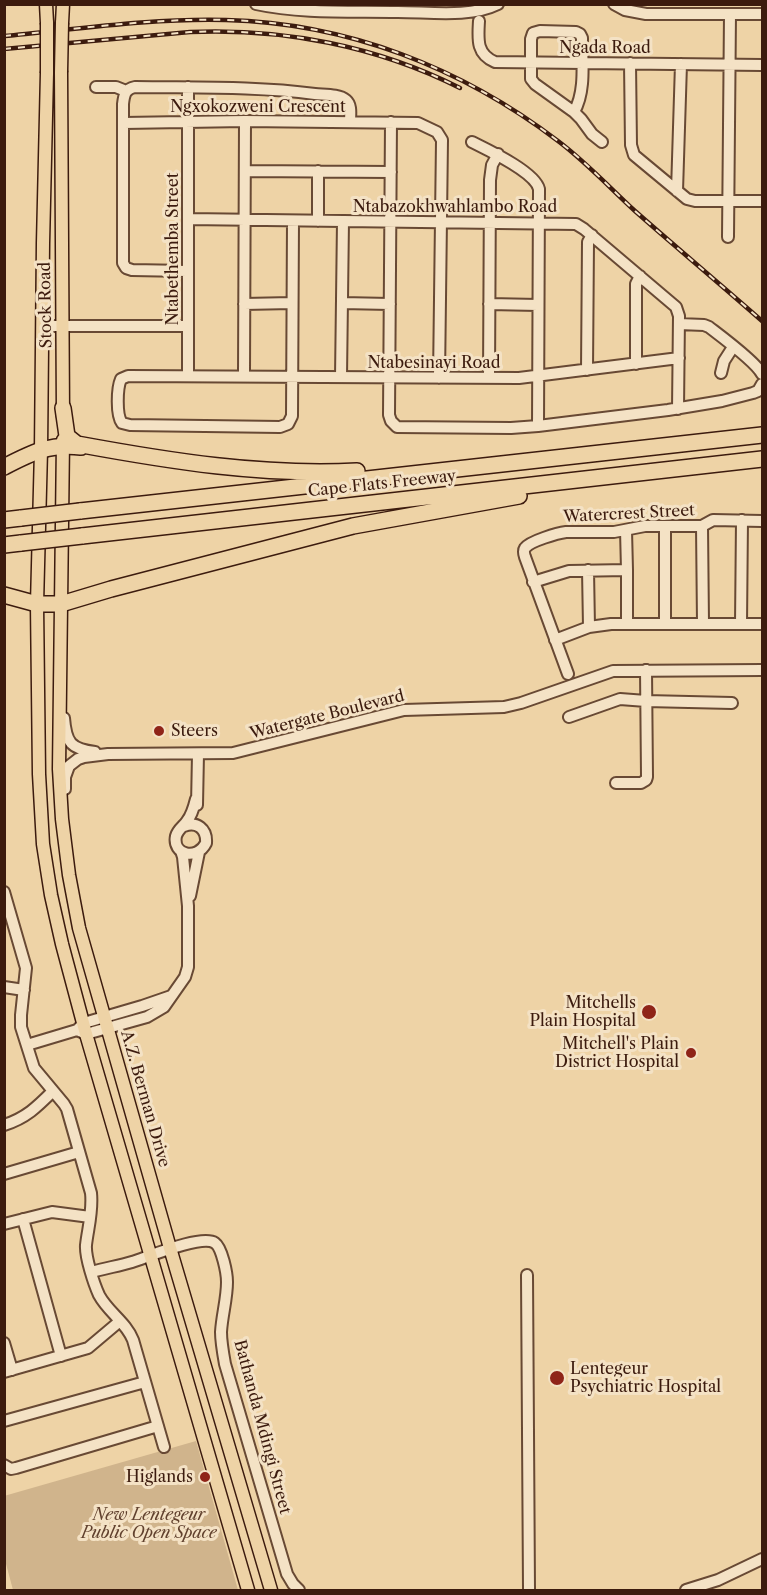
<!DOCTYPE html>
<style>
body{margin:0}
#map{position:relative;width:767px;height:1595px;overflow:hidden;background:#eed3a6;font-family:"Libre Caslon Text",serif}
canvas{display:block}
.frame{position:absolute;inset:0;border:6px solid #3c1b0e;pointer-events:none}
</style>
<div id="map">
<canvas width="767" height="1595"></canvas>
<div class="frame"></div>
</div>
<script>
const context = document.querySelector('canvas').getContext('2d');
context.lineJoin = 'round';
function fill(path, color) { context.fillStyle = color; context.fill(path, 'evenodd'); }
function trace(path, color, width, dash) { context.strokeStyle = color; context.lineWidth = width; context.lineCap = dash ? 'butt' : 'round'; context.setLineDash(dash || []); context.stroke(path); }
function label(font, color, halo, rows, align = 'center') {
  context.font = font + ' "Libre Caslon Text",serif'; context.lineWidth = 6; context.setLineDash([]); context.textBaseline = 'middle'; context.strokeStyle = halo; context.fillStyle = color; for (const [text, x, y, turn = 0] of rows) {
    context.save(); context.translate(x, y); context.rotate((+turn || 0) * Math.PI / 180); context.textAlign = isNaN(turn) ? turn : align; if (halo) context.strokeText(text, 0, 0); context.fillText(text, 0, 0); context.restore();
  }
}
const green = new Path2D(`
 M 196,1441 L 238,1590 L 13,1590 L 5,1560 L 4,1496 Z`);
const minor = new Path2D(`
 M 256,4 C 302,14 352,11 398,12 C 430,12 470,18 498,4
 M 614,4 L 625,10 L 646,14 L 762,14
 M 479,21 C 478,39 476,54 495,62 L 762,65
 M 630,63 L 631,145 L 634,155 L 687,199 L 695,201 L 762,201
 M 96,87 L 116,87 L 126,91
 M 574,112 C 586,91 582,62 582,38 L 580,34 L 576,32 L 540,31 L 533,33 L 531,39 L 531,79 L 535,84 L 574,112 L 581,119 L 592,134 L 602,142
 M 391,122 L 389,415 L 391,421 L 397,427 L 511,428 L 538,426 L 668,410 L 722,401 L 753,393 L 758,391 L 762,384
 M 124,123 L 245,121 L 418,123 L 437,132 L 442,140 L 439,378
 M 472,142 C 488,150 535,172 539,189 L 538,426
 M 245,171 L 391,172
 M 677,191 L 681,64
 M 188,219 L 576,224 L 584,229 L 676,307 L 679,316 L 678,409
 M 293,221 L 292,416 L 288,424 L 280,427 L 130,425 L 122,423 C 116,415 117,388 121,379 L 128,376 L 519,378 L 679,358
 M 318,221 L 318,171
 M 728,237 L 730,14
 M 187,271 L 132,270 L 126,268 L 123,263 L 123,104 C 124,95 125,89 135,87 C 195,88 255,86 315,94 C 324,95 339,94 346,100 C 352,105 350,115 350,122
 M 342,303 L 390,304
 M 244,304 L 292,303
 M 489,304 L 538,305
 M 679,324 L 704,325 L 709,327 C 722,337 756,362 762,374
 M 42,326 L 187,326
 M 636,364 L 636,284 L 640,276
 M 587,370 L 588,242 L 592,235
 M 721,373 L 724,361 L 733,347
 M 188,376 L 188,87
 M 244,376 L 245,121
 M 341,377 L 343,221
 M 489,378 L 490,180 L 492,165 L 498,154
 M 702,526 L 703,623
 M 665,527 L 665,624
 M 626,530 L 627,570 L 627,623
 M 588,570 L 589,627
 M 533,582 L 569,571 L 627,570
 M 741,624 L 742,520
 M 555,640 L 589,627 L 611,624 L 762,624
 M 568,674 L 525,557 C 524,554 523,551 525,548 C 530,541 558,533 566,532 L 614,532 L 645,526 L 702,526 L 713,520 L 762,521
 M 569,717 L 620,699 L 646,701 L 732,703
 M 64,718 C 66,743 71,749 95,752
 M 616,783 L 641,783 L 646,780 L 647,777 L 646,670
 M 65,789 L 65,777 L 69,766 L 78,759 L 84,757 L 108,754 L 233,753 L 404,710 L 504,707 L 521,703 L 613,671 L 762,670
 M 197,805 L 198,754
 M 184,826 C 197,821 207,829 206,843 C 197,861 172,855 176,836 C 178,829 184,826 187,821 C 192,815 194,807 196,799
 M 4,892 L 26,968 L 21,1015 L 21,1027 L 34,1068 L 64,1104 L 67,1109 L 91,1193 C 93,1211 88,1228 86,1245 C 85,1257 94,1284 99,1295 C 108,1312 126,1322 133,1340 L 164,1447
 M 190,896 L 199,852
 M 4,987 L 24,990
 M 77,1030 L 86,1034 L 147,1017 L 164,1007 L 185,977 L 188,967 L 188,906 L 183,857 L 181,851
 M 27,1045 L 77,1030 L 84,1023 L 142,1006 L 171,996
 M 4,1125 C 26,1118 37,1107 53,1091
 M 4,1174 L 79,1152
 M 23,1219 L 61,1356
 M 4,1224 L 52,1212 L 90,1217
 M 92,1272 C 105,1268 119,1266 132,1262 C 148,1257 202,1234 215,1243 C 222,1248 227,1273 227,1282 C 227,1299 222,1315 221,1332 C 221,1342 223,1353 225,1364 L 287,1574 L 293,1584 L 299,1590
 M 527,1275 L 529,1590
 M 4,1343 L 12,1370
 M 4,1372 L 88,1348 L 120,1321
 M 4,1421 L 145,1382
 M 4,1465 L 11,1469 L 16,1468 L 158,1426
 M 686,1590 L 718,1580 L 762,1559`);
const major = new Path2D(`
 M 46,4 L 47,23
 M 62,23 L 63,4
 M 61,72 C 61,187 63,302 63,416
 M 47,73 L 43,243 L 41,450 L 37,604 L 39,774 L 43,844 L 51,895 L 62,944 L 86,1034 L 248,1590
 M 63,440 L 59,769 L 62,819 L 69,875 L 79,928 L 170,1248 L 271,1590`);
const highway = new Path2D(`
 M 63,408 L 67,436 L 77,444 C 169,461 263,476 357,471
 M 4,467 C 31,453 50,443 81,447
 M 80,511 L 762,435
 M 4,520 L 21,518
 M 82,536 L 762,459
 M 4,545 L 21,543
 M 4,595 L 37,604 L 61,604 L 111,589 L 353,526 L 519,496`);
const rail = new Path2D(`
 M 4,36 C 78,29 153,18 226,20 C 348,23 462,68 558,141 C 586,162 610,188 635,211 C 677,248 720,284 762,321
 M 4,49 L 190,32 C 283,28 377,46 460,88`);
const majorBridge = new Path2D(`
 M 61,72 L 62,23
 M 47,73 L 47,23`);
const highwayBridge = new Path2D(`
 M 21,518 L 80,511
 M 21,543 L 82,536`);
const markers = [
 [159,731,6,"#8f2418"],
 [649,1012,8,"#8f2418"],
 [691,1053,6,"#8f2418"],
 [557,1378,8,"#8f2418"],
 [205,1477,6,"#8f2418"]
];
const streetNames = [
 ["Ngada Road",605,48],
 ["Ngxokozweni Crescent",258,107],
 ["Ntabazokhwahlambo Road",455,207],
 ["Ntabethemba Street",173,249,-90],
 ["Stock Road",46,305,-91],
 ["Ntabesinayi Road",434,363],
 ["Cape Flats Freeway",382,484,-6],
 ["Watercrest Street",629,514,-3],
 ["Watergate Boulevard",327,715,-14],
 ["A.Z. Berman Drive",145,1099,74],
 ["Bathanda Mdingi Street",262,1427,75]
];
const poiNames = [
 ["Steers",171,731,"left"],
 ["Mitchells",636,1003],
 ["Plain Hospital",636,1021],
 ["Mitchell's Plain",679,1044],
 ["District Hospital",679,1062],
 ["Lentegeur",570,1369,"left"],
 ["Psychiatric Hospital",570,1387,"left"],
 ["Higlands",193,1477]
];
const parkNames = [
 ["New Lentegeur",149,1515],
 ["Public Open Space",149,1533]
];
fill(green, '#d0b48c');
trace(minor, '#684934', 14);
trace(major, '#3c1b0e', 15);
trace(highway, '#3c1b0e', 18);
trace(minor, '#f4e2c5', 10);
trace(major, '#eed3a6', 12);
trace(highway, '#eed3a6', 15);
trace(rail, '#3c1b0e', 4.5);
trace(rail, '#f4e2c5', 2, [7]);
trace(majorBridge, '#3c1b0e', 15, []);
trace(highwayBridge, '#3c1b0e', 18, []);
trace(majorBridge, '#eed3a6', 12);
trace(highwayBridge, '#eed3a6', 15);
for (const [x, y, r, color] of markers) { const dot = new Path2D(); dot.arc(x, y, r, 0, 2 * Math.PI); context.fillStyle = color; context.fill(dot); trace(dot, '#f4e2c5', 2); }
label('16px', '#3c1b0e', '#f4e2c5', streetNames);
label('16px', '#3c1b0e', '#f4e2c5', poiNames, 'right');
label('italic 16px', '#61412e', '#f4e2c5', parkNames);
</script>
